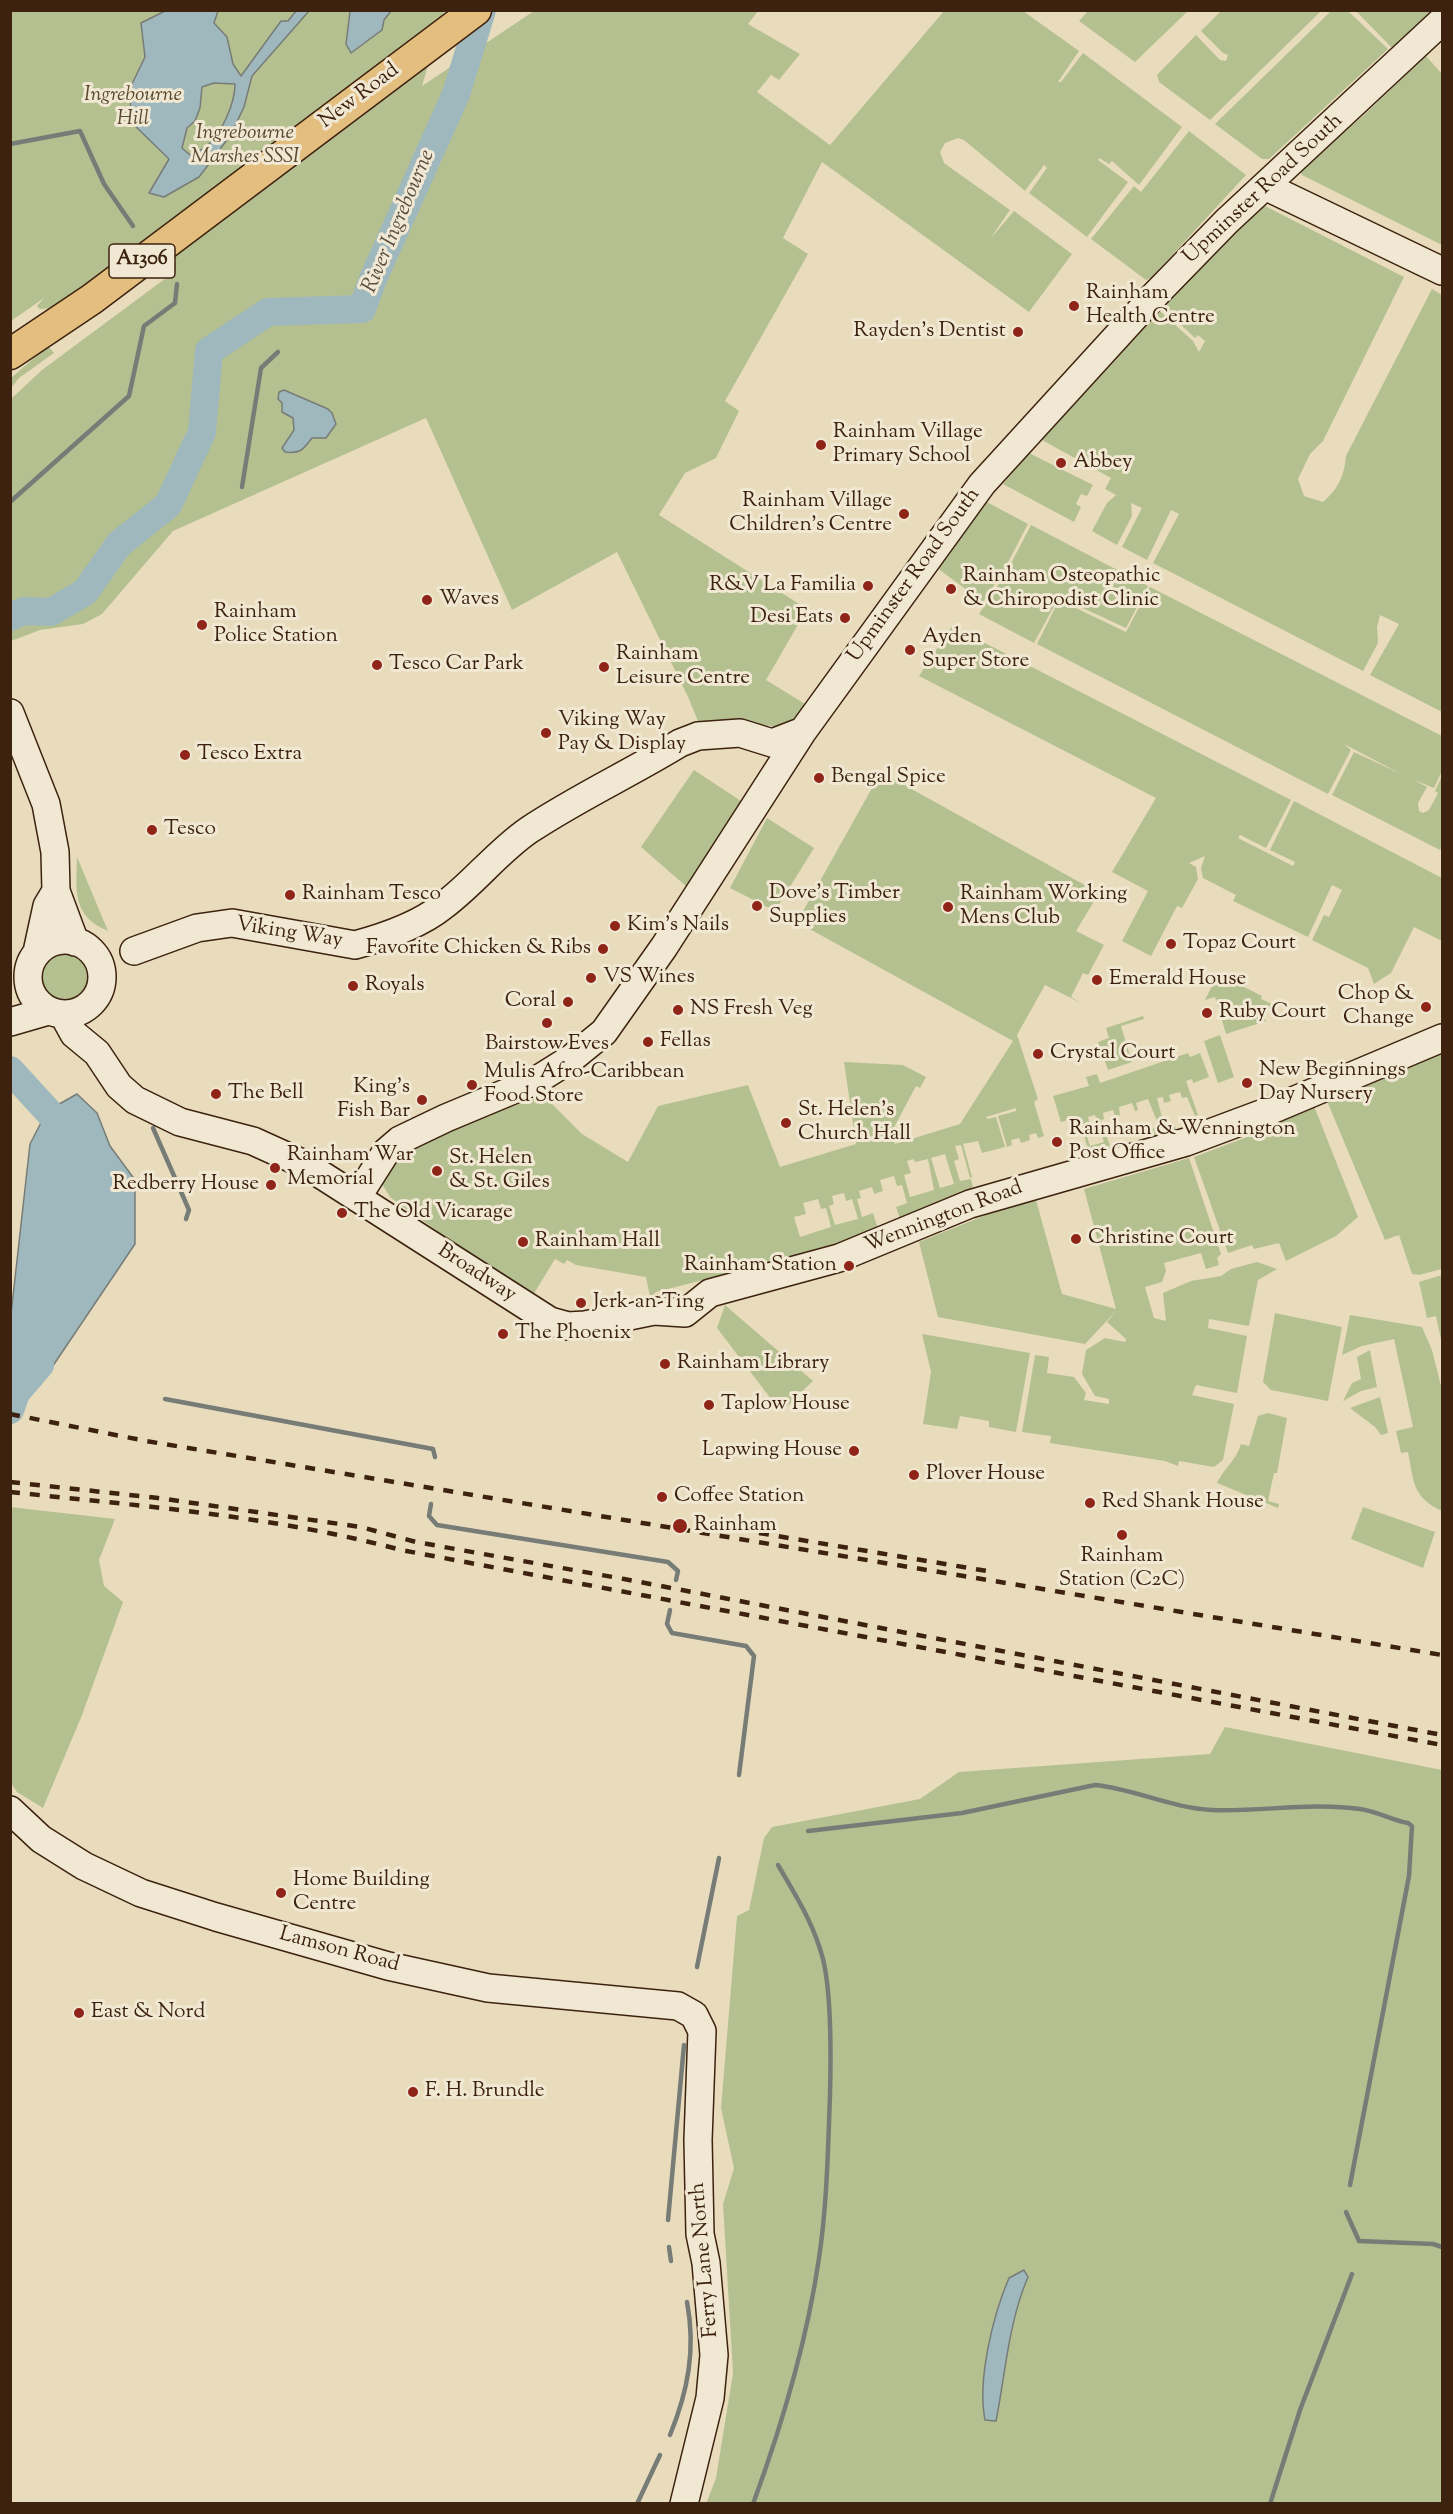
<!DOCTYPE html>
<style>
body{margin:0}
#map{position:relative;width:1453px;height:2514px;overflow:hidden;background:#e8dcbc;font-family:"Sorts Mill Goudy",serif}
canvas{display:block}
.frame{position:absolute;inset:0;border:12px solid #3d220f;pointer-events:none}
</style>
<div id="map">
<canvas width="1453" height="2514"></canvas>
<div class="frame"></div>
</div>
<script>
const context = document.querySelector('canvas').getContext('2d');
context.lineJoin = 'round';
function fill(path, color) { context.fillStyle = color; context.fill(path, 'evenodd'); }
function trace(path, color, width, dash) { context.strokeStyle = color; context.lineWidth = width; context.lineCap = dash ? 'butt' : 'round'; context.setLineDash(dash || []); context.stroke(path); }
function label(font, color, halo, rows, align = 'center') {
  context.font = font + ' "Sorts Mill Goudy",serif'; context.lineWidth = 6; context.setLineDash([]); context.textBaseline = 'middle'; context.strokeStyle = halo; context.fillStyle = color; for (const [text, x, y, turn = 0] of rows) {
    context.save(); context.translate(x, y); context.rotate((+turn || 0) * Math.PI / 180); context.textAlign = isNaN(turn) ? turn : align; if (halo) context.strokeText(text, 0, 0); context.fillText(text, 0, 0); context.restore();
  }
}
const green = new Path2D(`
 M 11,11 L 444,11 L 422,86 L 534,11 L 758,11 L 748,24 L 800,54 L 779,80 L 771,75 L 757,92 L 830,145 L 944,11 L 1023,11 L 1079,51 L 1058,82 L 1061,82 L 1083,53 L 1182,127 L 1139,185 L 1112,161 L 1109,164 L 1099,158 L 1098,160 L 1128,182 L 1087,237 L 1029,193 L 1047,168 L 1044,165 L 1025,191 L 964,140 L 958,138 L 945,143 L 940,152 L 944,163 L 1010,210 L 990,239 L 1014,211 L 1072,254 L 1029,312 L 822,162 L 783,238 L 808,254 L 725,401 L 739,411 L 716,458 L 685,473 L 659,515 L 807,609 L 766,680 L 810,707 L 782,727 L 714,720 L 699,724 L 689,699 L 617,552 L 512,610 L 426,418 L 173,531 L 102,614 L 83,624 L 40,630 L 11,641 L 12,398 L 42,370 L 170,275 L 145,243 L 55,308 L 40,309 L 37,306 L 44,298 L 11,321 Z
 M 1088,11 L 1088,10 L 1188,11 L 1135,62 L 1079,21 Z
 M 1221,11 L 1321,11 L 1210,120 L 1159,82 L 1157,75 L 1196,35 L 1220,60 L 1226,61 L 1228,55 L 1223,53 L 1201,31 Z
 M 1331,11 L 1348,11 L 1388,49 L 1269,159 L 1262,159 L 1215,124 Z
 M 1356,11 L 1436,11 L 1392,48 Z
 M 1426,56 L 1442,74 L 1442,245 L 1302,175 L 1300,170 L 1365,114 Z
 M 1189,131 L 1246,175 L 1151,278 L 1146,280 L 1091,239 L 1134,186 L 1141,192 Z
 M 1265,206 L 1404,277 L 1323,441 L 1310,454 L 1298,479 L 1304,496 L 1323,502 C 1339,488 1344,476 1346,456 L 1432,289 L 1442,295 L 1442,712 L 1370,675 L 1399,624 L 1380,615 L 1377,627 L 1378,643 L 1363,671 L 1153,563 L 1179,514 L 1171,510 L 1147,560 L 1122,547 L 1142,508 L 1131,503 L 1132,516 L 1117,545 L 1092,531 L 1107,503 L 1116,495 L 1105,489 L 1111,478 L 1042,440 L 1160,311 L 1193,341 L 1199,352 L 1205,341 L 1198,335 L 1195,338 L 1163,308 L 1220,246 L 1260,207 Z
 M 48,346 L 54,353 L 19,378 L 11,388 L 11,378 Z
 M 1029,453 L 1093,485 L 1087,496 L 1081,494 L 1076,504 L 1081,507 L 1074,522 L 1003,484 Z
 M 985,501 L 1028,524 L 1004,570 L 983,602 L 936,567 Z
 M 1031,525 L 1148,586 L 1126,628 L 1059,597 L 1034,643 L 979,614 L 1006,573 Z
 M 1150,587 L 1442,736 L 1442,771 L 1434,788 L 1414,780 L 1427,787 L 1418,803 L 1419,811 L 1423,813 L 1429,810 L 1438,793 L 1435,791 L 1442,776 L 1442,846 L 1440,850 L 1332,795 L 1354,752 L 1401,774 L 1344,744 L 1351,750 L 1328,794 L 1037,644 L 1059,600 L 1126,632 Z
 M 952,626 L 1291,800 L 1266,848 L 1240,835 L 1238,838 L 1293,866 L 1295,862 L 1270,850 L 1294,801 L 1442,878 L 1442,941 L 1414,927 L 1391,973 L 1374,984 L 1368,968 L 1312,940 L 1324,915 L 1329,917 L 1342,890 L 1332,885 L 1308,937 L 1233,901 L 1236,895 L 1203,878 L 1201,868 L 1205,856 L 1189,863 L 1196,867 L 1198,879 L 1182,908 L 1177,906 L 1151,956 L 1122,941 L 1148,891 L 1112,872 L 1156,798 L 919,676 Z
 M 694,770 L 744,803 L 687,887 L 641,847 Z
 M 881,772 L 1099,893 L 1076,931 L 1104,945 L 1088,975 L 1083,973 L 1071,997 L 1081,1003 L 1045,985 L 1017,1035 L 1038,1099 L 1034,1102 L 1044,1136 L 1038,1138 L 1036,1133 L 1029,1135 L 1030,1140 L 1021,1143 L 1019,1138 L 1011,1140 L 1012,1145 L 1007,1147 L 998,1116 L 1016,1111 L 1016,1108 L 986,1117 L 987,1119 L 996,1117 L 1005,1147 L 982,1153 L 978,1141 L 963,1144 L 972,1177 L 970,1178 L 961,1145 L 955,1146 L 959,1159 L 954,1161 L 960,1181 L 971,1179 L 973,1187 L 900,1219 L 896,1207 L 907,1203 L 902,1185 L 897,1186 L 894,1176 L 880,1180 L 883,1191 L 874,1194 L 872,1187 L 859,1191 L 861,1198 L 857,1199 L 862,1217 L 873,1213 L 878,1229 L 813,1252 L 656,1292 L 650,1297 L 646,1277 L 576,1265 L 567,1260 L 564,1264 L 555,1259 L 533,1295 L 486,1266 L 391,1198 L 383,1186 L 382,1170 L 399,1148 L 543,1095 L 582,1134 L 628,1162 L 658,1106 L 748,1085 L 780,1167 L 856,1144 L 844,1062 L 903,1065 L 926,1077 L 920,1088 L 916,1086 L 891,1133 L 895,1144 L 960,1124 L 1013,1041 L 797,922 ZM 945,1154 L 954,1184 L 940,1188 L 931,1158 ZM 913,1159 L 915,1162 L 928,1159 L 934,1190 L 910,1197 L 904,1175 L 911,1173 L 907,1161 ZM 844,1193 L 846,1201 L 852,1199 L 858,1219 L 835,1225 L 829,1206 L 834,1204 L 832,1196 ZM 818,1199 L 821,1209 L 826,1208 L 831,1227 L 800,1237 L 794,1217 L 806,1214 L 803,1203 Z
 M 767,818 L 814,848 L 775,911 L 730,888 Z
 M 77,857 L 108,931 C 72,916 76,891 77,857 Z
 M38 977a26 26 0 1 1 52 0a26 26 0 1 1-52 0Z
 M 1218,974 L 1262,996 L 1261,999 L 1276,1006 L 1262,1012 L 1266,1021 L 1226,1034 L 1215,997 L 1205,1000 Z
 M 1143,1016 L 1144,1019 L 1121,1026 L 1132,1062 L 1108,1070 L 1098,1042 L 1109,1038 L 1106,1028 Z
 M 1220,1035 L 1234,1077 L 1218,1083 L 1204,1041 Z
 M 1442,1052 L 1442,1269 L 1419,1275 L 1412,1274 L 1399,1235 L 1385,1240 L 1327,1101 Z
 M 1188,1053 L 1190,1057 L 1200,1053 L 1209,1077 L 1193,1083 L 1192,1079 L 1186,1081 L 1198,1115 L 1195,1116 L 1187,1097 L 1182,1098 L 1180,1092 L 1169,1095 L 1171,1101 L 1164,1103 L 1163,1097 L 1157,1098 L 1164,1125 L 1174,1122 L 1176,1130 L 1153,1137 L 1150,1129 L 1159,1126 L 1148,1099 L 1136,1103 L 1138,1110 L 1135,1111 L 1132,1103 L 1119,1107 L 1120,1115 L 1115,1116 L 1113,1110 L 1103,1113 L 1104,1119 L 1101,1120 L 1111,1149 L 1081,1157 L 1079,1148 L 1087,1146 L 1082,1127 L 1078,1128 L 1075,1118 L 1061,1122 L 1053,1096 L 1089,1086 L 1086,1077 L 1097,1074 L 1100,1083 ZM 1095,1115 L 1104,1142 L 1090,1146 L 1084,1127 L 1090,1125 L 1088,1117 Z
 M 1314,1106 L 1358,1217 L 1336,1236 L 1286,1261 L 1279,1243 L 1254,1249 L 1252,1245 L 1228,1253 L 1194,1157 L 1255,1134 Z
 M 1189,1158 L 1221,1254 L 1217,1258 L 1219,1265 L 1206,1269 L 1201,1253 L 1164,1263 L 1166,1271 L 1162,1282 L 1145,1287 L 1154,1318 L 1166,1321 L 1163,1293 L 1191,1281 L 1221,1276 L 1231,1269 L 1257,1262 L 1277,1269 L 1258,1280 L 1249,1326 L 1209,1319 L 1208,1328 L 1247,1336 L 1237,1393 L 1196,1385 L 1192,1395 L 1234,1404 L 1223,1460 L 1214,1467 L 1179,1461 L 1178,1466 L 1165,1461 L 1050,1443 L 1051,1436 L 1022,1432 L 1035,1355 L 1049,1357 L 1047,1373 L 1074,1377 L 1086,1393 L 1084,1400 L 1109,1404 L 1109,1399 L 1095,1396 L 1082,1374 L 1086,1350 L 1105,1338 L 1125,1342 L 1126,1339 L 1107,1322 L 1117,1310 L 1085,1344 L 938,1317 L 919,1242 L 986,1215 L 1036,1200 L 1062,1294 L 1116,1309 L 1084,1189 Z
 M 1442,1275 L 1442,1344 L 1436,1316 L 1427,1318 L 1419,1282 Z
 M 725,1305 L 813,1381 L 781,1412 L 717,1328 Z
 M 1275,1313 L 1342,1327 L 1328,1401 L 1271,1390 L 1263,1382 Z
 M 1350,1315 L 1422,1327 L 1432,1350 L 1442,1390 L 1442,1511 C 1412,1497 1414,1482 1408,1452 L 1401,1453 L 1396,1431 L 1413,1427 L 1394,1339 L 1362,1346 L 1342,1355 Z
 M 922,1334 L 1030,1353 L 1016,1432 L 989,1427 L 989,1421 L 960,1416 L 957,1429 L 923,1424 L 931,1372 Z
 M 1370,1350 L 1377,1387 L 1361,1391 L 1343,1401 L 1352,1383 L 1361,1379 L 1357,1357 Z
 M 1380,1397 L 1388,1433 L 1381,1435 L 1375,1427 L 1350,1408 Z
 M 1268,1413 L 1287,1418 L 1277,1473 L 1274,1473 L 1268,1501 L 1279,1504 L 1278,1508 L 1217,1483 C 1225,1467 1235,1462 1241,1444 L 1249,1446 L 1258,1416 Z
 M 10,1507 L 115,1519 L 99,1560 L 104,1586 L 123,1602 L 82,1715 L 43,1808 L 17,1792 L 11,1783 Z
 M 1363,1507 L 1435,1532 L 1423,1568 L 1351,1539 Z
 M 1225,1727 L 1442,1770 L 1442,2503 L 706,2504 L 716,2478 L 733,2373 L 723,2204 L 734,2168 L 721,2108 L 737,1916 L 749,1910 L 764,1838 L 772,1827 L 920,1799 L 959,1772 L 1210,1754 Z`);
const water = new Path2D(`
 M 165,11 L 218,11 L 214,23 L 227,37 L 233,64 L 241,76 L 281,21 L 288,21 L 296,11 L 309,11 L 252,76 L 244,107 L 230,136 L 199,177 L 164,197 L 149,193 L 169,159 L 130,121 L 131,86 L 145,57 L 141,23 ZM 214,83 L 235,84 C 235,103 222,133 207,146 C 203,150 195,152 190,155 L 182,148 L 187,128 L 195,121 L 200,108 L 202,87 Z
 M 350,11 L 391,11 L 384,20 L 382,30 L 351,53 L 346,44 Z
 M 284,390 L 328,409 L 332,413 L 336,424 L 326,438 L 312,438 C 303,450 300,454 285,452 L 282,448 L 294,430 L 293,418 L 282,412 L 282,403 L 278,399 L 279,392 Z
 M 77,1094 L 97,1113 L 110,1146 L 135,1180 L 135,1244 L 40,1385 L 11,1395 L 11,1314 L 30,1144 L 47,1111 Z
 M 1024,2270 L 1028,2277 C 1008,2324 1006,2371 996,2421 L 985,2420 C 977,2380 993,2315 1009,2278 Z`);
const stream = new Path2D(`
 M 10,144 L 80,131 L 104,184 L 133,226
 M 242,487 L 261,368 L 278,352
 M 10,502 L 129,396 L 144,326 L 175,303 L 177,284
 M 153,1128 L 189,1210 L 186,1219
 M 165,1399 L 433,1449 L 435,1457
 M 431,1504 L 429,1516 L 437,1525 L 668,1562 L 678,1571 L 676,1580
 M 670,1610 L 667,1624 L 672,1633 L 746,1646 L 754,1656 L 739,1775
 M 808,1831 L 962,1813 L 1095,1785 C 1135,1789 1171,1808 1212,1810 C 1261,1812 1311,1802 1360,1809 C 1376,1811 1392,1820 1408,1823 L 1412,1826 L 1409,1876 L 1350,2185
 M 697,1967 L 719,1858
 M 1346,2212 L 1359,2241 L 1433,2244 L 1442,2247
 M 668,2220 L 684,2045
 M 669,2247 L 671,2261
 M 670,2435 C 688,2391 696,2349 687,2302
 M 637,2504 L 660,2455
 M 753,2504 C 782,2425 807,2341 819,2258 C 827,2205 828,2149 830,2095 C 831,2056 832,1996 823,1959 C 814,1924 796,1896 778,1865
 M 1270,2504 L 1300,2410 L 1352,2274`);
const river = new Path2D(`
 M 10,617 L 24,611 L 51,612 L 85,592 L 119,544 L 168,505 L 202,432 L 209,351 L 268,312 L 362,309 L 373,279 L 456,94 L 482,10
 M 10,1070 L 54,1118 L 61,1146
 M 10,1410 L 16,1393 L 40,1365`);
const secondary = new Path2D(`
 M 1267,187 L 1442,271
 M 10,713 L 46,804 L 55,852 L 56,891 L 75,942
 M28 977a37 37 0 1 1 74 0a37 37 0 1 1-74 0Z
 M 134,951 L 197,928 L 232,923 L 355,945 C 385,937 418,926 443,906 C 474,883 497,852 529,830 C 577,798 631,773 680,743 L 698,736 L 740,733 L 772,743 L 803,731
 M 37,952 L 47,906 L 56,891
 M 63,1014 L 74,1034 L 97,1053 L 119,1086 L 135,1100 L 180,1122 L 253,1141 L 306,1165 L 550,1321 L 568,1326 L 585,1325 L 654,1311 L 685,1313 L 710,1293 L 839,1258 L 970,1204 L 1186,1142 L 1269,1111 L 1442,1038
 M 10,1022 L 48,1011
 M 358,1196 L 386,1152 L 400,1140 L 446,1118 L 537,1080 L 572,1058 L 604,1032 L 664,947 L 803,731 L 982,484 L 1151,299 L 1227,221 L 1442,21
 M 10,1810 L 41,1839 L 84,1866 L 141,1893 L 216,1917 L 388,1966 L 488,1988 L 678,2006 L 694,2015 L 702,2031 L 698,2140 L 700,2234 L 706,2263 L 714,2355 L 710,2398 L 684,2504`);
const primary = new Path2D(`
 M 10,354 L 92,299 L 476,10`);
const rail = new Path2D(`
 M 10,1414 L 146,1441 L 1442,1655
 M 10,1482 L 158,1498 L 361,1527 L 416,1542 L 624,1579 L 1442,1735
 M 10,1492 C 141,1506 275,1516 401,1550 L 1442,1745
 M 759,1533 L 993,1572`);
const markers = [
 [1074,306,6,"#8f2418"],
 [1018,332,6,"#8f2418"],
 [821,445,6,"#8f2418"],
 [1061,463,6,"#8f2418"],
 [904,514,6,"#8f2418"],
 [868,586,6,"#8f2418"],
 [951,589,6,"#8f2418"],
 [427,600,6,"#8f2418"],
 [845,618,6,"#8f2418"],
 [202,625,6,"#8f2418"],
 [910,650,6,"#8f2418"],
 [377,665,6,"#8f2418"],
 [604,667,6,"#8f2418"],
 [546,733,6,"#8f2418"],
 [185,755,6,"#8f2418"],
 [819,778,6,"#8f2418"],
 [152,830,6,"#8f2418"],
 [290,895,6,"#8f2418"],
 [757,906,6,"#8f2418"],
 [948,907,6,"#8f2418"],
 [615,926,6,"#8f2418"],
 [1171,944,6,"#8f2418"],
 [603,949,6,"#8f2418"],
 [591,978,6,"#8f2418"],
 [1097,980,6,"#8f2418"],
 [353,986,6,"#8f2418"],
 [568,1002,6,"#8f2418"],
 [1426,1007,6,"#8f2418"],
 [678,1010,6,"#8f2418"],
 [1207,1013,6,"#8f2418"],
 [547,1023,6,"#8f2418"],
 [648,1042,6,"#8f2418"],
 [1038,1054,6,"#8f2418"],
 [1247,1083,6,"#8f2418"],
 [472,1085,6,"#8f2418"],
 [216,1094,6,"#8f2418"],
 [422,1100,6,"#8f2418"],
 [786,1123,6,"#8f2418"],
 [1057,1142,6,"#8f2418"],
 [275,1168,6,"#8f2418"],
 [437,1171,6,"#8f2418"],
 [271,1185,6,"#8f2418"],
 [342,1213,6,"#8f2418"],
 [1076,1239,6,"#8f2418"],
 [523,1242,6,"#8f2418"],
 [849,1266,6,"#8f2418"],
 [581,1303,6,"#8f2418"],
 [503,1334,6,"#8f2418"],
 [665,1364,6,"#8f2418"],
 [709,1405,6,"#8f2418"],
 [854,1451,6,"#8f2418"],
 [914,1475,6,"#8f2418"],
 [662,1497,6,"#8f2418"],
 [1090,1503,6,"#8f2418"],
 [680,1526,8,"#8f2418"],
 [1122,1535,6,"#8f2418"],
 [281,1893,6,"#8f2418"],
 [79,2013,6,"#8f2418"],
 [413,2092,6,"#8f2418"]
];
const shields = [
 [142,261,66]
];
const shieldNames = [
 ["A1306",142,261]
];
const parkNames = [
 ["Ingrebourne",133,96],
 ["Hill",133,120],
 ["Ingrebourne",245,134],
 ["Marshes SSSI",245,158]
];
const streetNames = [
 ["New Road",360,97,-37],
 ["Upminster Road South",1264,190,-43],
 ["Upminster Road South",915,576,-54],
 ["Viking Way",289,934,9],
 ["Wennington Road",944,1218,-21],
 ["Broadway",476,1274,33],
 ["Lamson Road",339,1951,15],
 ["Ferry Lane North",706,2260,-95]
];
const poiNames = [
 ["Rainham",1086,294],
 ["Health Centre",1086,318],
 ["Rayden's Dentist",1006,332,"right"],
 ["Rainham Village",833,433],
 ["Primary School",833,457],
 ["Abbey",1073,463],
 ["Rainham Village",892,502,"right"],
 ["Children's Centre",892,526,"right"],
 ["Rainham Osteopathic",963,577],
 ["& Chiropodist Clinic",963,601],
 ["R&V La Familia",856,586,"right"],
 ["Waves",439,600],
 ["Rainham",214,613],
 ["Police Station",214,637],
 ["Desi Eats",833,618,"right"],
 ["Ayden",922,638],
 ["Super Store",922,662],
 ["Rainham",616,655],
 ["Leisure Centre",616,679],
 ["Tesco Car Park",389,665],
 ["Viking Way",558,721],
 ["Pay & Display",558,745],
 ["Tesco Extra",197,755],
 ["Bengal Spice",831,778],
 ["Tesco",164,830],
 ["Dove's Timber",769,894],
 ["Supplies",769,918],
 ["Rainham Tesco",302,895],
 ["Rainham Working",960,895],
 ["Mens Club",960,919],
 ["Kim's Nails",627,926],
 ["Topaz Court",1183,944],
 ["Favorite Chicken & Ribs",591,949,"right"],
 ["VS Wines",603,978],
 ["Emerald House",1109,980],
 ["Royals",365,986],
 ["Chop &",1414,995,"right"],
 ["Change",1414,1019,"right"],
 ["Coral",556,1002,"right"],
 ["NS Fresh Veg",690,1010],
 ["Ruby Court",1219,1013],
 ["Fellas",660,1042],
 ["Bairstow Eves",547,1045,"center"],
 ["Crystal Court",1050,1054],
 ["New Beginnings",1259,1071],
 ["Day Nursery",1259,1095],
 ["Mulis Afro-Caribbean",484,1073],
 ["Food Store",484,1097],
 ["King's",410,1088,"right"],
 ["Fish Bar",410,1112,"right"],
 ["The Bell",228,1094],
 ["St. Helen's",798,1111],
 ["Church Hall",798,1135],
 ["Rainham & Wennington",1069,1130],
 ["Post Office",1069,1154],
 ["Rainham War",287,1156],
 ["Memorial",287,1180],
 ["St. Helen",449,1159],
 ["& St. Giles",449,1183],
 ["Redberry House",259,1185,"right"],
 ["The Old Vicarage",354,1213],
 ["Christine Court",1088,1239],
 ["Rainham Hall",535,1242],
 ["Rainham Station",837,1266,"right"],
 ["Jerk-an-Ting",593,1303],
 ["The Phoenix",515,1334],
 ["Rainham Library",677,1364],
 ["Taplow House",721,1405],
 ["Lapwing House",842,1451,"right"],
 ["Plover House",926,1475],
 ["Coffee Station",674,1497],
 ["Red Shank House",1102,1503],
 ["Rainham",694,1526],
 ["Rainham",1122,1557,"center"],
 ["Station (C2C)",1122,1581,"center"],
 ["Home Building",293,1881],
 ["Centre",293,1905],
 ["East & Nord",91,2013],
 ["F. H. Brundle",425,2092]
];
const waterNames = [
 ["River Ingrebourne",400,222,-67]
];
fill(green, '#b5c091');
fill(water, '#9eb8bd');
trace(water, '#777c77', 1.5);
trace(stream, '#777c77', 4.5);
trace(river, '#9eb8bd', 28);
trace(secondary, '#3d220f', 30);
trace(primary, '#3d220f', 33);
trace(secondary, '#f0e8d3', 27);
trace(primary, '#e4be7e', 30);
trace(rail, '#3d220f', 4.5, [10, 10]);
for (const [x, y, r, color] of markers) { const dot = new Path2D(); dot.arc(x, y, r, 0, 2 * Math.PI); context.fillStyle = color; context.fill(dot); trace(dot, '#f0e8d3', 2); }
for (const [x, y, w] of shields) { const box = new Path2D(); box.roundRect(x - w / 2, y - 17, w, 34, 4.5); context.fillStyle = '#f0e8d3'; context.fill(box); trace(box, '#3d220f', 1.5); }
label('bold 20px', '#3d220f', null, shieldNames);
label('italic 21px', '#5b4a30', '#f0e8d3', parkNames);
label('21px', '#3d220f', '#f0e8d3', streetNames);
label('21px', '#3d220f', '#f0e8d3', poiNames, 'left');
label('italic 22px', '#5a4f43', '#f0e8d3', waterNames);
</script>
